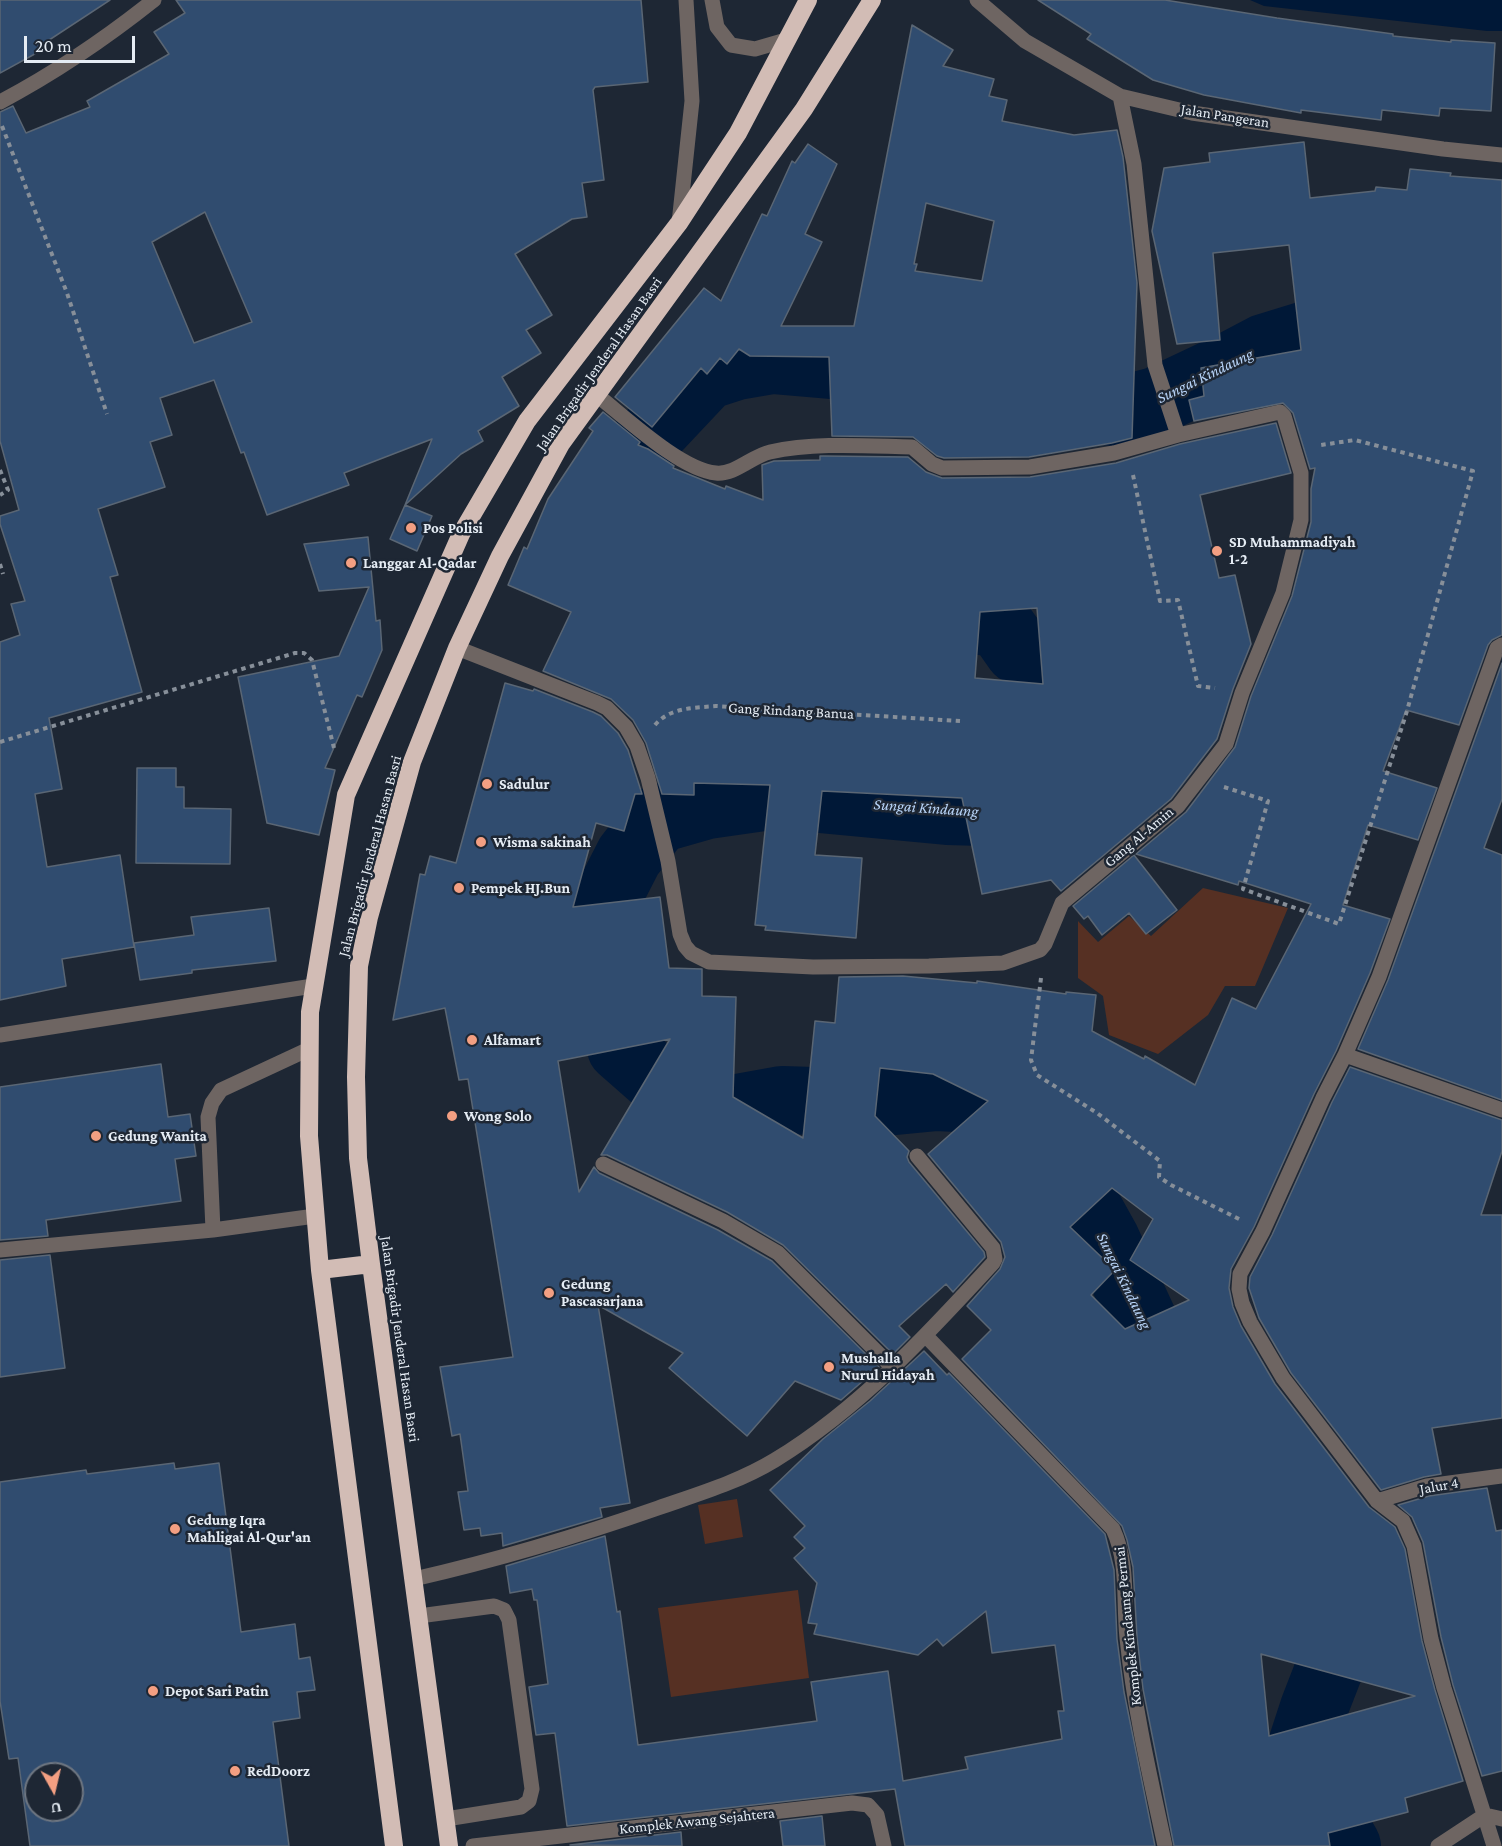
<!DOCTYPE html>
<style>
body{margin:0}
#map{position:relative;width:1502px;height:1846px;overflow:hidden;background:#1e2734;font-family:"Crimson Pro",serif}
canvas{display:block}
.north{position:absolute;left:24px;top:1762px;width:60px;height:60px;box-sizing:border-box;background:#1e2734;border:2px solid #6e7681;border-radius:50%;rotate:172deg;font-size:16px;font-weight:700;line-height:24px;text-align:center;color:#e5ecf4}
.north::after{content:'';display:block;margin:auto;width:21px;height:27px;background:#f39f82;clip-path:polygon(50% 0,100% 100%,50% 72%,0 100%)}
.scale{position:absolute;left:24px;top:36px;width:111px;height:27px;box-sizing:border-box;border:3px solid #e5ecf4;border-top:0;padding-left:8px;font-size:18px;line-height:21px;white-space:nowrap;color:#e5ecf4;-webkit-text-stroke:4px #1e2734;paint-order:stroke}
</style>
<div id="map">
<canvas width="1502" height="1846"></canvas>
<div class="north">U</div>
<div class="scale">20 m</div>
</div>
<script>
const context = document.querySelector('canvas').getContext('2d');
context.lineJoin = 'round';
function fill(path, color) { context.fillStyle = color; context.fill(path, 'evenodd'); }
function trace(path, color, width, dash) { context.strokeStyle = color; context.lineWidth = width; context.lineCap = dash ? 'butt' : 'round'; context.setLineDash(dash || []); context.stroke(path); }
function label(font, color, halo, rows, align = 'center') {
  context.font = font + ' "Crimson Pro",serif'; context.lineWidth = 5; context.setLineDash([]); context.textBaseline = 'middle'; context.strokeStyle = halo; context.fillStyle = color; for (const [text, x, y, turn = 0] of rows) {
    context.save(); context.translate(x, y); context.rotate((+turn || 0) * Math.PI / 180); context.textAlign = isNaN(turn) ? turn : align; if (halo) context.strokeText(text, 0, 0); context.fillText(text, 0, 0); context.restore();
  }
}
const green = new Path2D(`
 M 1203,888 L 1288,908 L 1255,986 L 1225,986 L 1208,1015 L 1158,1054 L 1109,1035 L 1103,996 L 1078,978 L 1078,921 L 1098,942 L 1129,916 L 1151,936 Z
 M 737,1499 L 743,1537 L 705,1544 L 698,1505 Z
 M 798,1590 L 809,1678 L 671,1697 L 658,1608 Z`);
const water = new Path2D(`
 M 1250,0 L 1502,0 L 1502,31 L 1487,31 L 1264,6 Z`);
const river = new Path2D(`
 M 1040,404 L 1114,412 L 1156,401 L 1226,368 L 1264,348 L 1342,324 L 1391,322 L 1481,357 L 1502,362
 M 599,529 L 623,476 L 642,444 L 706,376 L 737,366 L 772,360 L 923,373
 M 887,612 L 999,623 L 1018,650 L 1065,663 L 1076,700 L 1052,792 L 1020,813 L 947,811 L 777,795 L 707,805 L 658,819 L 629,856 L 608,897 L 609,936 L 621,1048 L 654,1077 L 710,1113 L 782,1100 L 875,1103 L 937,1097 L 978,1099 L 1008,1114 L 1037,1143 L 1091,1213 L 1106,1240 L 1155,1346 L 1199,1393
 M 1347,1846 L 1297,1760 L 1314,1708 L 1335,1654 L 1359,1613 L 1350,1588`);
const building = new Path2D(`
 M 0,0 L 110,0 L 40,46 L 42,50 L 0,73 Z
 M 176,0 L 641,0 L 648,82 L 595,87 L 593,90 L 604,180 L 582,183 L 587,217 L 572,219 L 515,254 L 552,315 L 526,330 L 541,353 L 502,377 L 519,406 L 478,431 L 483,441 L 461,454 L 405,505 L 432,439 L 344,473 L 349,485 L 267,515 L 244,452 L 241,453 L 214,380 L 160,398 L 172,435 L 150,442 L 165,487 L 98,509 L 118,575 L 110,577 L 142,692 L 49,718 L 62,789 L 35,794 L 47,867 L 120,855 L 134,947 L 62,959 L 66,986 L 0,1000 L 0,642 L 20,635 L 11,604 L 25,601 L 0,524 L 0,516 L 19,510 L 0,441 L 0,112 L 13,106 L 26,133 L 90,107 L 87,101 L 169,54 L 154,32 L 185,13 ZM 205,212 L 252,322 L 194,343 L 152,242 Z
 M 1038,0 L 1165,0 L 1277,18 L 1393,34 L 1393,36 L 1451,42 L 1451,40 L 1495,43 L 1491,111 L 1440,108 L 1439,116 L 1382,110 L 1381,120 L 1301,110 L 1301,113 L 1204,95 L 1153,80 L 1087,39 L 1091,34 Z
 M 912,25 L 953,50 L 943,66 L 994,79 L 989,96 L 1007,100 L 1002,121 L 1074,135 L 1117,130 L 1123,157 L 1137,283 L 1132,438 L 1112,443 L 1029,457 L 944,458 L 937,456 L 913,437 L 832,436 L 829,357 L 750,356 L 739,349 L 727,364 L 720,358 L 707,374 L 701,368 L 652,427 L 615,397 L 704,288 L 721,301 L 762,214 L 767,216 L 792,161 L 795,163 L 808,144 L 837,164 L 805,234 L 822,242 L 781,326 L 854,326 ZM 926,203 L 994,221 L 982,281 L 915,271 L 917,264 L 914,264 Z
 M 1304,142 L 1310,198 L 1375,191 L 1376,187 L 1407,190 L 1410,169 L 1451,173 L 1450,176 L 1502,180 L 1502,635 L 1492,640 L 1488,645 L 1459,725 L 1406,710 L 1383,771 L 1437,788 L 1418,840 L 1368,825 L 1343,905 L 1390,919 L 1370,973 L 1336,1051 L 1314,1094 L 1254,1227 L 1231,1269 L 1229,1288 L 1233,1307 L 1241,1326 L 1275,1384 L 1369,1507 L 1395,1527 L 1405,1549 L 1422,1641 L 1435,1690 L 1463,1781 L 1405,1798 L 1408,1812 L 1328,1833 L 1330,1846 L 1174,1846 L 1143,1689 L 1137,1637 L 1133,1567 L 1127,1540 L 1122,1526 L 962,1359 L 991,1330 L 967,1306 L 1000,1269 L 1005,1257 L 1001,1242 L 928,1154 L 988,1101 L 933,1074 L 880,1068 L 875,1116 L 909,1151 L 907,1157 L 909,1162 L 984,1252 L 985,1257 L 953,1292 L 946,1284 L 899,1326 L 910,1337 L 893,1354 L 783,1245 L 727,1212 L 607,1155 L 601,1155 L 670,1039 L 558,1061 L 579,1192 L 594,1167 L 599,1173 L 718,1230 L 772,1261 L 879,1367 L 841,1400 L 795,1381 L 747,1436 L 669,1368 L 683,1353 L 598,1305 L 630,1503 L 600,1508 L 602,1517 L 503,1546 L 502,1533 L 481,1536 L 480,1528 L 464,1530 L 458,1492 L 468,1491 L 460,1434 L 452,1436 L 440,1367 L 513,1357 L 468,1079 L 459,1080 L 445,1008 L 393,1020 L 420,874 L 425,875 L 430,856 L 456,863 L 505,683 L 533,691 L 534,689 L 593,712 L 601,716 L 618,733 L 628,750 L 642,794 L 635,794 L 624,831 L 596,823 L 573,907 L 660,897 L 669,968 L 702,969 L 702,996 L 736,997 L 733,1097 L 803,1138 L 815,1021 L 835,1023 L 839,977 L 903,976 L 977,983 L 977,981 L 1066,994 L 1066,992 L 1096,995 L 1092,1031 L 1144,1059 L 1145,1056 L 1195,1085 L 1232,998 L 1256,1009 L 1311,904 L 1239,881 L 1238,885 L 1136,854 L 1186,812 L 1235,747 L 1251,696 L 1292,596 L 1311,522 L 1311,489 L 1315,468 L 1310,469 L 1293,413 L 1283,403 L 1194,421 L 1189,400 L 1204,396 L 1201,368 L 1301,350 L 1289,245 L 1213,253 L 1220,340 L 1177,344 L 1152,231 L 1164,168 L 1210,162 L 1209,153 ZM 1112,1188 L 1153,1219 L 1130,1260 L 1189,1300 L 1125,1329 L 1091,1295 L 1115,1270 L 1070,1227 ZM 1261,1654 L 1415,1696 L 1269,1736 Z
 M 603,412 L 640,442 L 638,445 L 648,449 L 674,466 L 673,468 L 725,489 L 726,486 L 763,500 L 762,465 L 774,461 L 820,460 L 820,456 L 823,456 L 908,457 L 926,472 L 942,478 L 1030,477 L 1116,463 L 1180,444 L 1276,423 L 1291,473 L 1200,495 L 1219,578 L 1235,575 L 1251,644 L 1233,689 L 1217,739 L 1171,799 L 1061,891 L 1051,880 L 982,894 L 962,798 L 822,791 L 815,855 L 862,858 L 856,938 L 765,930 L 766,926 L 755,925 L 770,785 L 694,783 L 694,795 L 662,794 L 646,743 L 633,720 L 611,699 L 543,671 L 571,612 L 508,585 L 524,547 L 527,549 L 548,499 L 593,431 L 589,428 ZM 1037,608 L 1043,684 L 975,678 L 980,612 Z
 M 405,505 L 432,516 L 417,551 L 390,539 Z
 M 368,537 L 376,621 L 380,620 L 382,650 L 362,697 L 357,695 L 325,768 L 335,770 L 319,835 L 267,823 L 238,677 L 339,656 L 369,587 L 319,591 L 304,544 Z
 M 1502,663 L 1502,799 L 1484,848 L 1502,855 L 1502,1100 L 1358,1049 L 1388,980 Z
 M 137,768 L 176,768 L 176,787 L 184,787 L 184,808 L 231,809 L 230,864 L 136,863 Z
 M 1134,855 L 1177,910 L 1146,934 L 1129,913 L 1102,935 L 1088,916 L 1084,919 L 1073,906 Z
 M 269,908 L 276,961 L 192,970 L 192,973 L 140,980 L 134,943 L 194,935 L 191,917 Z
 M 161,1064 L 168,1117 L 190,1114 L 196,1156 L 175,1159 L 181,1201 L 46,1220 L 48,1236 L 0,1240 L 0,1087 Z
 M 1350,1067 L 1502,1120 L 1502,1151 L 1481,1215 L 1502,1215 L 1502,1418 L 1432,1428 L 1441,1474 L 1424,1477 L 1381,1490 L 1291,1373 L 1259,1318 L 1249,1288 L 1250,1277 L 1272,1235 L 1332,1102 Z
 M 50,1255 L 65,1368 L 0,1377 L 0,1260 Z
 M 924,1351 L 947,1375 L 949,1373 L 1105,1534 L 1114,1570 L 1117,1639 L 1124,1692 L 1155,1846 L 905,1846 L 895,1789 L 567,1826 L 555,1733 L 536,1735 L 529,1687 L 548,1684 L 537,1600 L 534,1600 L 532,1589 L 510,1593 L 506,1566 L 605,1536 L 617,1612 L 620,1611 L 638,1745 L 817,1721 L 811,1682 L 888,1671 L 903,1781 L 968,1769 L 965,1757 L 1062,1739 L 1058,1711 L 1064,1711 L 1055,1645 L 992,1653 L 986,1611 L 943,1646 L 937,1639 L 918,1655 L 814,1634 L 817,1624 L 808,1623 L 817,1583 L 794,1558 L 805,1548 L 794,1537 L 805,1526 L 770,1490 L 823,1439 L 870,1401 Z
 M 174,1463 L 175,1469 L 219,1463 L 241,1632 L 295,1624 L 299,1659 L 310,1657 L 315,1690 L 297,1692 L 300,1718 L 273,1722 L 289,1846 L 30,1846 L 18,1758 L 9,1759 L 0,1701 L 0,1482 L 86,1470 L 87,1474 ZM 36,1774 L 72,1774 L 72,1810 L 36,1810 Z
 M 1487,1488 L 1496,1531 L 1502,1530 L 1502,1771 L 1482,1776 L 1453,1685 L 1441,1637 L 1423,1542 L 1412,1517 L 1398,1505 L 1429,1496 Z
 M 822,1816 L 825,1846 L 783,1846 L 780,1821 Z
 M 681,1832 L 682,1846 L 570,1845 Z`);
const path = new Path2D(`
 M 2,126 L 67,293 L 107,414
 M 0,470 L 8,490 L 0,495
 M 1133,475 L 1160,601 L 1178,600 L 1198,686 L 1215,688
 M 0,564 L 3,574
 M 655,725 C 670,707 694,708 716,706 L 960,721
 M 0,742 L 295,653 L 304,653 L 312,660 L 334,748
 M 1224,787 L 1268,801 L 1243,889 L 1339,924 L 1407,711 L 1473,471 L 1355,440 L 1321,445
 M 1041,978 L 1031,1060 L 1037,1075 L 1097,1113 L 1160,1161 L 1159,1177 L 1171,1185 L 1241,1220`);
const minor = new Path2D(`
 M 712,0 L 717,27 L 731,45 L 755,49 L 786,40
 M 977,0 L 1025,41 L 1120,96 L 1192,113 L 1443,149 L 1502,155
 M 0,102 C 55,73 105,39 154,0
 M 679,223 L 692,101 L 686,0
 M 598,396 C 626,418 681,470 716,473 C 735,475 752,456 770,452 C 816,442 866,446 912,447 L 932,464 L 942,468 L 1030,467 L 1114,453 L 1178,435
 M 457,648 L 597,703 L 607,708 L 626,727 L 637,746 L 648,778 L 668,861 L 680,934 L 685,946 L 691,953 L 709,962 L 813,967 L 929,966 L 1003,963 L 1040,950 L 1045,944 L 1062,903 L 1178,806 L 1226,744 L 1242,693 L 1283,593 L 1301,520 L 1301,473 L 1284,416 L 1280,412 L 1178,435 L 1155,365 L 1134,164 L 1120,96
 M 0,1035 L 313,986
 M 1345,1055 L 1379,977 L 1497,648 L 1502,645
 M 603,1164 L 723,1221 L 778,1253 L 893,1368
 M 213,1230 L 208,1117 L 212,1103 L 221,1090 L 309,1049
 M 0,1250 L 213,1230 L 315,1216
 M 926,1336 L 1113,1529 C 1129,1564 1123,1600 1127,1638 C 1134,1708 1150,1777 1165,1846
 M 1377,1501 L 1427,1486 L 1502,1476
 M 414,1579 C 497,1560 578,1536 658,1508 C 698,1494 739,1482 775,1460 C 859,1409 927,1335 993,1263 L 995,1259 L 993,1248 L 917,1156
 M 419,1616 L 494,1606 L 504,1610 L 509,1620 L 532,1789 L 529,1801 L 521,1807 L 446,1819
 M 473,1846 L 852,1803 L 868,1805 L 877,1815 L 884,1846
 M 1438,1846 L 1485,1815 L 1502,1819
 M 1494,1846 L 1444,1688 L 1431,1639 L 1414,1546 L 1403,1521 L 1377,1501 L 1283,1378 L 1250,1322 L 1242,1303 L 1239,1289 L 1240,1274 L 1263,1231 L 1323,1098 L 1345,1055 L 1502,1110`);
const highway = new Path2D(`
 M 320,1270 L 371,1264
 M 394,1846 L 320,1270 L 309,1136 L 310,1012 L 346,795 L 461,534 L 527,421 L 679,223 L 705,183 L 738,133 L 808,0
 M 449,1846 L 371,1264 L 358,1158 L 356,1077 L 359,966 L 369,917 L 412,762 L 457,648 L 500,556 L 561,444 L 804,109 L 872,0`);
const markers = [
 [411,528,6,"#f39f82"],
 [1217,551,6,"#f39f82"],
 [351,563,6,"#f39f82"],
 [487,784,6,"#f39f82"],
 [481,842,6,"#f39f82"],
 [459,888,6,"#f39f82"],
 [472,1040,6,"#f39f82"],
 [452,1116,6,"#f39f82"],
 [96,1136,6,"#f39f82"],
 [549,1293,6,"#f39f82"],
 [829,1367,6,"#f39f82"],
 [175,1529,6,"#f39f82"],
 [153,1691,6,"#f39f82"],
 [235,1771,6,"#f39f82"]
];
const streetNames = [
 ["Jalan Pangeran",1225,116,9],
 ["Jalan Brigadir Jenderal Hasan Basri",599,364,-55],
 ["Gang Rindang Banua",791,711,3],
 ["Gang Al-Amin",1139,837,-40],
 ["Jalan Brigadir Jenderal Hasan Basri",370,856,-75],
 ["Jalan Brigadir Jenderal Hasan Basri",400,1339,82],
 ["Jalur 4",1439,1486,-10],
 ["Komplek Kindaung Permai",1128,1626,-96],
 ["Komplek Awang Sejahtera",697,1821,-6]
];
const poiNames = [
 ["Pos Polisi",423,528],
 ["SD Muhammadiyah",1229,542],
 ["1-2",1229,559],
 ["Langgar Al-Qadar",363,563],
 ["Sadulur",499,784],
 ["Wisma sakinah",493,842],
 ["Pempek HJ.Bun",471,888],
 ["Alfamart",484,1040],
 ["Wong Solo",464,1116],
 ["Gedung Wanita",108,1136],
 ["Gedung",561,1284],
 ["Pascasarjana",561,1301],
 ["Mushalla",841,1358],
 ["Nurul Hidayah",841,1375],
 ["Gedung Iqra",187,1520],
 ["Mahligai Al-Qur'an",187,1537],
 ["Depot Sari Patin",165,1691],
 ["RedDoorz",247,1771]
];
const waterNames = [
 ["Sungai Kindaung",1205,376,-26],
 ["Sungai Kindaung",926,808,4],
 ["Sungai Kindaung",1124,1281,64]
];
fill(green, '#563023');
fill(water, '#001837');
trace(river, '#001837', 68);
fill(building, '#304c6f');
trace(building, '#5a6674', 1.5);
trace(path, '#878f99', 4, [4.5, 4.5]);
trace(minor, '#6e6562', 15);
trace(highway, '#d2bcb5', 18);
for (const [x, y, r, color] of markers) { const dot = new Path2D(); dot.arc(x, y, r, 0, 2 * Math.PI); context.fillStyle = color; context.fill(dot); trace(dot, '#1e2734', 2); }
label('15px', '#e5ecf4', '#1e2734', streetNames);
label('bold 15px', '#e5ecf4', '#1e2734', poiNames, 'left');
label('italic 16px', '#b7d3f7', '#1e2734', waterNames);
</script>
